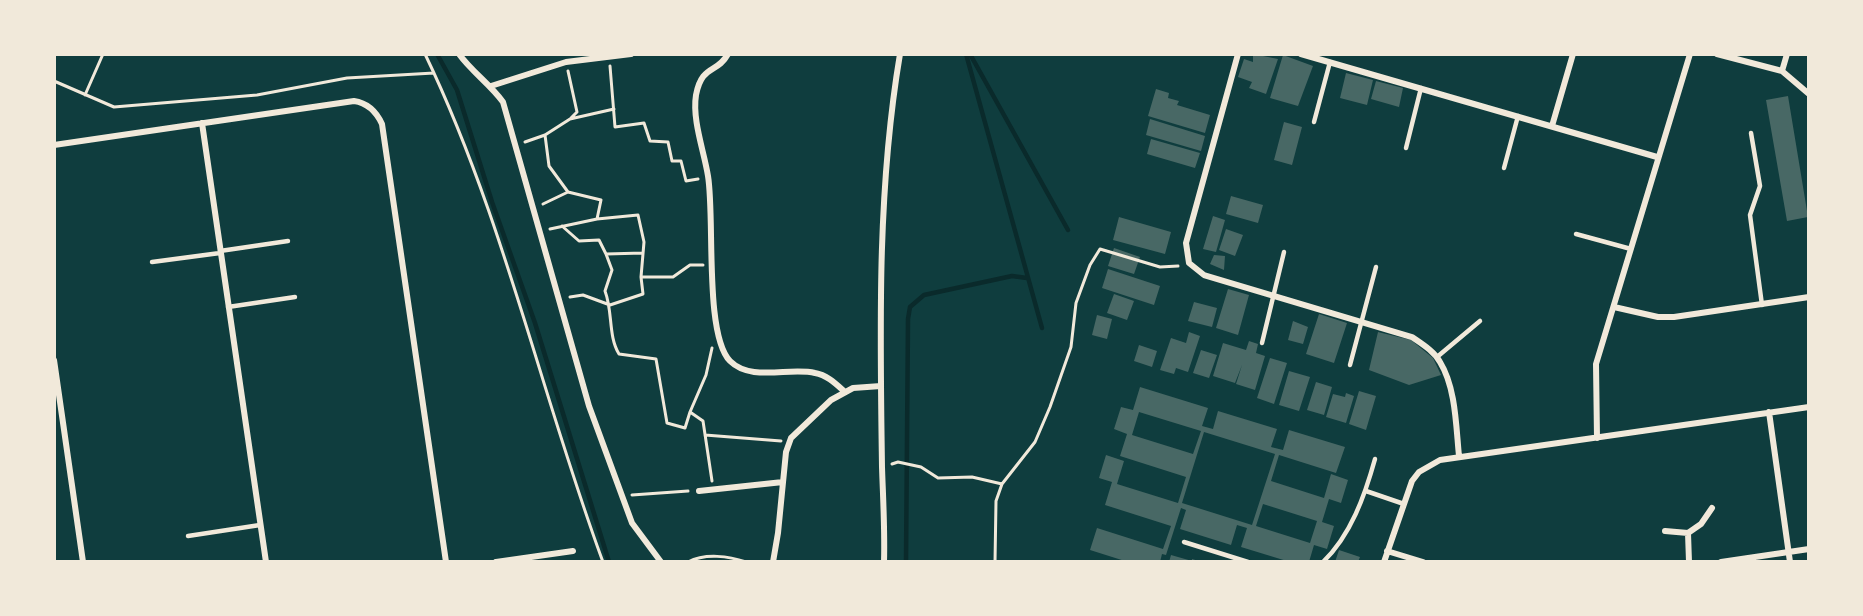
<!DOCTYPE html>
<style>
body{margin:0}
#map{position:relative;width:1863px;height:616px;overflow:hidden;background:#0f3d3e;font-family:"Golos Text",sans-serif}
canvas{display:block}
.frame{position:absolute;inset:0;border:56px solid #f1e9da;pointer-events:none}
</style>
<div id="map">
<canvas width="1863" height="616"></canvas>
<div class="frame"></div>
</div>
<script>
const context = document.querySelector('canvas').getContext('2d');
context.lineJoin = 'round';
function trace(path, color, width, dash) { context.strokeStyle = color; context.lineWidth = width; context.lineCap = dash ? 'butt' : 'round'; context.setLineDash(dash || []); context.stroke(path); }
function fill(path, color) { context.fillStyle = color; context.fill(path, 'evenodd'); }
const stream = new Path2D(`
 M 437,54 L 457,90 L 492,202 L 535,323 L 609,562
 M 966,54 L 1042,328
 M 970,54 L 1068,230
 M 906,562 L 908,319 L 910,307 L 924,295 L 1012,276 L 1027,278`);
const building = new Path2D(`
 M 1253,54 L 1278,59 L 1266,94 L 1249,88 L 1252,82 L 1238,77 L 1244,59 L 1253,62 Z
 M 1283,55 L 1313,66 L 1298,106 L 1270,98 Z
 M 1346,73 L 1373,80 L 1367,105 L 1340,98 Z
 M 1376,81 L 1403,88 L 1399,107 L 1371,99 Z
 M 1156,89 L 1169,93 L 1168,98 L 1179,101 L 1177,105 L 1210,115 L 1205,133 L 1148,116 Z
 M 1788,96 L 1808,217 L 1787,221 L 1766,100 Z
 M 1150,119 L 1205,136 L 1201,151 L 1146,135 Z
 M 1284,122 L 1302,127 L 1292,165 L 1274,160 Z
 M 1151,139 L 1200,153 L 1195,168 L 1147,154 Z
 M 1231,196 L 1263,205 L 1258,223 L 1226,214 Z
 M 1213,216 L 1225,220 L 1216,252 L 1203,249 Z
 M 1119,217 L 1171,232 L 1165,254 L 1113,240 Z
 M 1226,229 L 1243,235 L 1235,256 L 1219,250 Z
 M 1114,248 L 1140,257 L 1134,274 L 1108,266 Z
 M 1214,255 L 1225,256 L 1224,270 L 1210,264 Z
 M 1108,269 L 1160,286 L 1154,305 L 1102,288 Z
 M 1228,289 L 1249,295 L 1238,335 L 1216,328 Z
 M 1114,294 L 1134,301 L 1127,320 L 1107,313 Z
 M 1194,302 L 1217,308 L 1212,327 L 1188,321 Z
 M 1319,314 L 1347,323 L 1334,363 L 1306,354 Z
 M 1097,315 L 1112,319 L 1107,339 L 1092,335 Z
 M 1293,321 L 1308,327 L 1303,344 L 1288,340 Z
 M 1189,332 L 1200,336 L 1188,372 L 1176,368 L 1174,374 L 1160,370 L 1171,338 L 1186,343 Z
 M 1378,332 L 1411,340 L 1433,358 L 1441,375 L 1409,385 L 1369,370 Z
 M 1249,341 L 1258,344 L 1256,353 L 1265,356 L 1255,390 L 1236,384 L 1242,365 L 1235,383 L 1213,376 L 1223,343 L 1246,350 Z
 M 1139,345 L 1157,351 L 1152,367 L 1134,361 Z
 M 1201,350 L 1217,355 L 1209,378 L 1193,373 Z
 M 1270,358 L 1287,363 L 1274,404 L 1257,398 Z
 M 1289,371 L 1310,377 L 1299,411 L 1279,405 Z
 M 1316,382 L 1332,387 L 1324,415 L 1307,410 Z
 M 1140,387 L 1208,408 L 1202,426 L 1213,429 L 1218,411 L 1277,429 L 1271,447 L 1283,450 L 1289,430 L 1345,447 L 1336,473 L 1279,455 L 1271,481 L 1324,498 L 1331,474 L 1348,480 L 1341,503 L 1329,499 L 1322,522 L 1334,526 L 1327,549 L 1314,545 L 1309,562 L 1290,562 L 1241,547 L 1247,528 L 1237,525 L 1231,545 L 1180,529 L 1186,510 L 1181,508 L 1166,555 L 1162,554 L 1160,562 L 1128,562 L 1090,550 L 1097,528 L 1163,549 L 1171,526 L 1105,505 L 1112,482 L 1099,478 L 1106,455 L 1124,461 L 1117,484 L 1178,503 L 1186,477 L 1120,456 L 1127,434 L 1114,429 L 1121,407 L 1133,410 ZM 1139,412 L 1201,431 L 1193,454 L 1132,435 ZM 1204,432 L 1275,454 L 1252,525 L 1182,503 ZM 1263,504 L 1317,521 L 1310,543 L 1256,526 Z
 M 1359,391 L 1376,396 L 1366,430 L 1349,424 Z
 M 1346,393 L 1354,396 L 1346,423 L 1326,417 L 1333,394 L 1345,397 Z
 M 1339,550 L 1360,557 L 1358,562 L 1335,562 Z
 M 1171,555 L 1192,561 L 1192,559 L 1202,562 L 1169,562 Z`);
const path = new Path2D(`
 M 425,54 C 503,216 541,394 603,562
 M 610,66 L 615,127 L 644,123 L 650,141 L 668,142 L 672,161 L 681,161 L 686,181 L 698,179
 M 568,71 L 577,112 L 571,118
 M 54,81 L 114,107 L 257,95 L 347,78 L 434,73
 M 85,95 L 103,54
 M 525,142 L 545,135 L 570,119 L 614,109
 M 568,192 L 601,200 L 597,219 L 638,215 L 644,242 L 641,277 L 673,277 L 690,265 L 703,265
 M 543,204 L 568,192 L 549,166 L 545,135
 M 562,226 L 579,241 L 599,240 L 606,254 L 643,253
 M 550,229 L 597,219
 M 606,254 L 612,270 L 605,291 C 613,312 608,336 619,354 L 656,359 L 667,423 L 685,428 L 690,412 L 703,421 L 712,481
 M 570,297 L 583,295 L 610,305 L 643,294 L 641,277
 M 690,412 L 706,375 L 712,348
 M 705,435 L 781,441
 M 892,464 L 898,462 L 921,467 L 938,478 L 972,477 L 1002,484 L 1035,442 L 1050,407 L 1071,347 L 1076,303 L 1090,265 L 1100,249 L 1160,267 L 1178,266
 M 632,495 L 688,491
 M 688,562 C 705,553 729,556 746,562
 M 995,562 L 996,501 L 1002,484`);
const service = new Path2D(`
 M 1314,122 L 1330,62
 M 1751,133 L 1760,186 L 1750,215 L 1762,305
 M 1406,148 L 1421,88
 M 1504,168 L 1518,116
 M 1576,234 L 1631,249
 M 220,251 L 288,241
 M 152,262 L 220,253
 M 228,307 L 295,297
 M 1262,343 L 1284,252
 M 1437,357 L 1480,321
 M 1350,365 L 1376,267
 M 1366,491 L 1404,504
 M 188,536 L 260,525
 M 1184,542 L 1248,562
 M 1323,562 C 1351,535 1365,495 1375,459`);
const minor = new Path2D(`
 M 459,54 C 472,72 490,84 503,102 L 589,406 L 632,523 L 661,562
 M 728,54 C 717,74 702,64 696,95 C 692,120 704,151 708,176 C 715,218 704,334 730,361 C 751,382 789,367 815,373 C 827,375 836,384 845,392
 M 1238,54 L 1186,243 L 1189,263 L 1204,275 L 1412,337 C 1422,344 1434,351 1440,362 C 1456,388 1456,427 1459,456
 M 1301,54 L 1657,157
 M 1717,54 L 1782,71
 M 1787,54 L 1782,71 L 1809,94
 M 491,86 L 566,62 L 631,54
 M 202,123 L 266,562
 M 1552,126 L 1573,54
 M 54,145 L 354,101 C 368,103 376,111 382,124 L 446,562
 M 1614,307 L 1658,317 L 1674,317 L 1809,297
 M 54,360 L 83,562
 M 1769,412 L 1790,562
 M 1597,438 L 1596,364 L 1690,54
 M 699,491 L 783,482
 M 1665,531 L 1688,533
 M 1387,551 L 1423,562
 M 496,562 L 573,551
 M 773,562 L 778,533 L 786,452 L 791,438 L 831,400 L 853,388 L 881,386
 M 884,562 C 885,530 883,498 882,467 C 880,329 877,190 900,54
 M 1384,562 L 1412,481 L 1419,472 L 1440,460 L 1809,407
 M 1689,562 L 1688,533 L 1701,524 L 1712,508
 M 1721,562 L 1809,549`);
trace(stream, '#0a2a2b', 4.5);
fill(building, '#486865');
trace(path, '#f1e9da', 3);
trace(service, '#f1e9da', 4.5);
trace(minor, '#f1e9da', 6);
</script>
